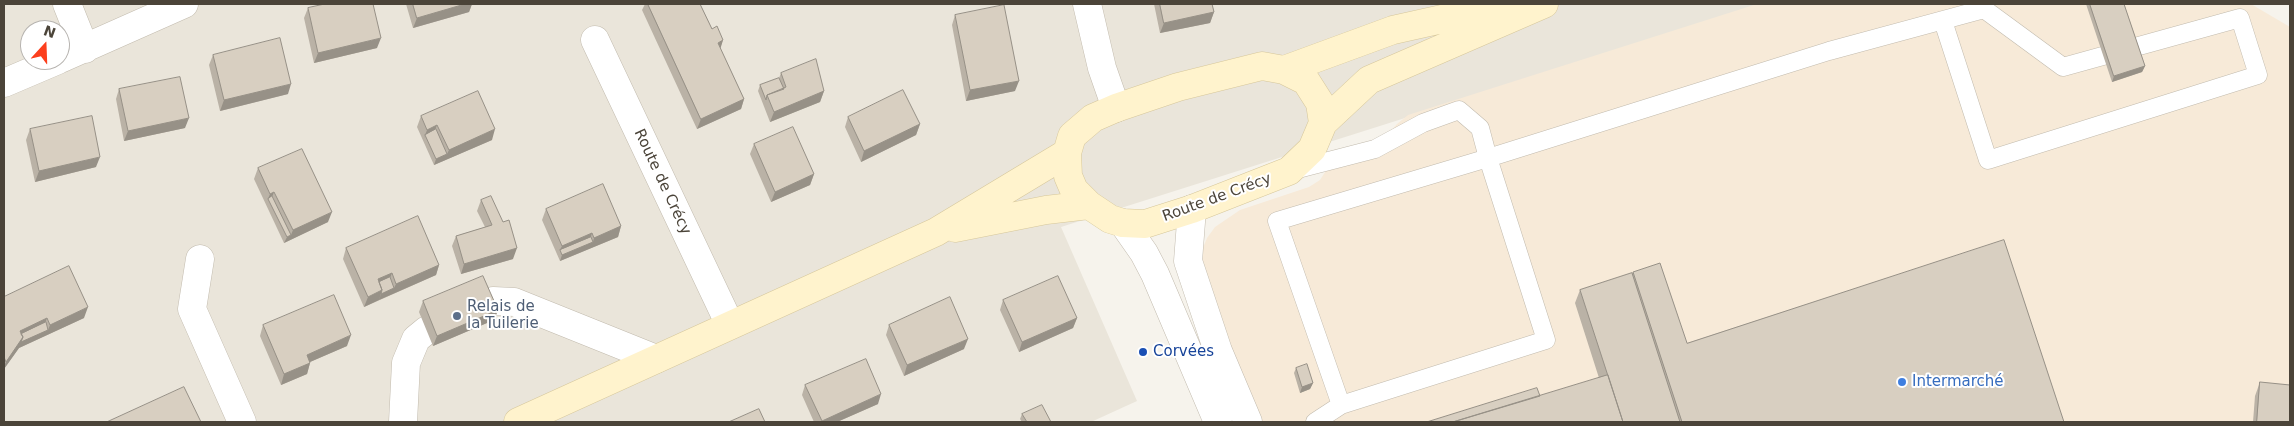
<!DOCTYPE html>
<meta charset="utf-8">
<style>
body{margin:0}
#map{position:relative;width:2294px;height:426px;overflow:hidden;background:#f6f3ec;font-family:"DejaVu Sans",sans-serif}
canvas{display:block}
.frame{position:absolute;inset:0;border:5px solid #4b4439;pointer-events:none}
.north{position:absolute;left:20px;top:20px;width:50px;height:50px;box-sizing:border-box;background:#fff;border:1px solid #b7b4b0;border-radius:50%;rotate:20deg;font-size:14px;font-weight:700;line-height:20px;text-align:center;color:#4b4439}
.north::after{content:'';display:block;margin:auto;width:18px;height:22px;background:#fc3f1d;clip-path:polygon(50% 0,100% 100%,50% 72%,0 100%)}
</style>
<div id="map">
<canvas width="2294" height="426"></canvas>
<div class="frame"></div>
<div class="north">N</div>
</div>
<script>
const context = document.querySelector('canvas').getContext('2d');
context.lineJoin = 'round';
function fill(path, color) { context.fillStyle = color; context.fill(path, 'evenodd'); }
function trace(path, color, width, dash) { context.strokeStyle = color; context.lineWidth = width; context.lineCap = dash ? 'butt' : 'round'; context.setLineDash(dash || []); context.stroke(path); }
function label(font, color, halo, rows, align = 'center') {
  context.font = font + ' "DejaVu Sans",sans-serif'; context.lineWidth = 4; context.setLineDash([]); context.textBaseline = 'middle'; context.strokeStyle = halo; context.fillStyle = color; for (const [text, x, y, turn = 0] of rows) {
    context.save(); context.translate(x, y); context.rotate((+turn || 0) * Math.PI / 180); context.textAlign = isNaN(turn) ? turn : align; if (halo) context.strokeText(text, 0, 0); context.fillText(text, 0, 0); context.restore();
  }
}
const residential = new Path2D(`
 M 4,4 L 1765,4 L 1061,227 L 1137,401 L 1091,422 L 4,422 ZM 30,30 L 60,30 L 60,60 L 30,60 Z`);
const commercial = new Path2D(`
 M 1757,4 L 2251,4 L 2290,27 L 2290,422 L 1262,422 L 1204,286 L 1200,255 L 1207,238 L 1215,227 L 1240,210 L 1309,187 L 1320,180 L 1332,161 L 1388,134 L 1397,124 L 1408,115 Z`);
const service = new Path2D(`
 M 1294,170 L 1375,149 L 1423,123 L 1459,110 L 1480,128 L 1488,158 L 1277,221 L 1341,405
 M 1315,422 L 1341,405 L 1546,340 L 1488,158 L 1829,51 L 1984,9 L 2063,67 L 2240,18 L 2258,75 L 1988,160 L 1943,21`);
const minor = new Path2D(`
 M 67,4 L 85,49
 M 1087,4 L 1102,68 L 1116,108
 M 595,40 L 730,325
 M 60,59 L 184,4
 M 4,83 L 58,60
 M 1192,209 L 1188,261 L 1218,351 L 1248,422
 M 1123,223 L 1144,253 L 1155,274 L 1218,422
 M 200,259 L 192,309 L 242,422
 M 403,422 L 406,363 L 416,339 L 427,330 L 493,301 L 514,302 L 656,359`);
const secondary = new Path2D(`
 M 1284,70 L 1393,30 L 1509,4
 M 1323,123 L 1320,103 L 1306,81 L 1284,70 L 1262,66 L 1178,87 L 1116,108 L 1093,118 L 1072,136 L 1067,153 L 1068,176 L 1074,190 L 1089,205 L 1110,219 L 1123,223 L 1145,224 L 1192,209 L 1289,171 L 1312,149 L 1323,123 L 1369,80 L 1544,4
 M 955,228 L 1046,210 L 1089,205
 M 518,422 L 936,232 L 1067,153`);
const wall = new Path2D(`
 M 406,4 L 472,4 L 469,12 L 413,28 Z
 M 645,4 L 700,4 L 712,29 L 723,40 L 720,48 L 744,99 L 741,109 L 697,129 L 642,10 Z
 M 1154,4 L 1212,4 L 1214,12 L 1210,23 L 1160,33 Z
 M 2086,4 L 2124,4 L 2145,66 L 2142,72 L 2112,82 Z
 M 308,8 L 377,48 L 314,63 L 304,18 Z
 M 955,15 L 1015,91 L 966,101 L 952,25 Z
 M 213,55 L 288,94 L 220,111 L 209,65 Z
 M 781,73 L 824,91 L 820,102 L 770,122 L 758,91 L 760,85 L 779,78 Z
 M 119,89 L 185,128 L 124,141 L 116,99 Z
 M 421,116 L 492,140 L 434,165 L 417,127 Z
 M 848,117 L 920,124 L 916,135 L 861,162 L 845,127 Z
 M 30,129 L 96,167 L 35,182 L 26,140 Z
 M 754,144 L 814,174 L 810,185 L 771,202 L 750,154 Z
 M 258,168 L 328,222 L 284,243 L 254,179 Z
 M 481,200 L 503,222 L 513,259 L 461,274 L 452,246 L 456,236 L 485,227 L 477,211 Z
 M 546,209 L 621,226 L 618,237 L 560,261 L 542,220 Z
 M 346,248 L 439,265 L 436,275 L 364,307 L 343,259 Z
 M 1633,272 L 1687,343 L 2064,422 L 1427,422 L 1540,396 L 1599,378 L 1575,303 L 1580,290 L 1632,273 Z
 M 4,297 L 84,318 L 19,348 L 4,369 Z
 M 1003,300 L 1077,318 L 1073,328 L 1019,352 L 1000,310 Z
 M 423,301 L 498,310 L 494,320 L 433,346 L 419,312 Z
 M 263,325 L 347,346 L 310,362 L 310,363 L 307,374 L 281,385 L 260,336 Z
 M 889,325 L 964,349 L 904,376 L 886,335 Z
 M 1296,368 L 1313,383 L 1310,389 L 1300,393 L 1294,373 Z
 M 2260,382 L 2290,422 L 2253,422 L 2255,396 Z
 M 805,385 L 878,404 L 837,422 L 814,422 L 802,395 Z
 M 1022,414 L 1051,422 L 1022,422 L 1020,419 Z`);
const shadedWall = new Path2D(`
 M 465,4 L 472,4 L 469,12 L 413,28 L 417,18 Z
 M 1214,12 L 1210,23 L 1160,33 L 1164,23 Z
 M 381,38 L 377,48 L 314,63 L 318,53 Z
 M 723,40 L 720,50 L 718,43 Z
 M 2145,66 L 2142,72 L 2112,82 L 2114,76 Z
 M 1019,81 L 1015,91 L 966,101 L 970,90 Z
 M 291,84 L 288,94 L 220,111 L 224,100 Z
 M 824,91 L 820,102 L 770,122 L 774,112 Z
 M 744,99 L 741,109 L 697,129 L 701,119 Z
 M 189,118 L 185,128 L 124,141 L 128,131 Z
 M 920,124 L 916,135 L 861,162 L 864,151 Z
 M 437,125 L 433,135 L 425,135 L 423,141 L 427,130 Z
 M 495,129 L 492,140 L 434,165 L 436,159 L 447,154 L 449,150 Z
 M 100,157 L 96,167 L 35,182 L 39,171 Z
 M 814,174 L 810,185 L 771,202 L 775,192 Z
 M 274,192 L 270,202 L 268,199 L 270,194 Z
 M 332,212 L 328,222 L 284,243 L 287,237 L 291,235 L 293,230 Z
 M 621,226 L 618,237 L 560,261 L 562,255 L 593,242 L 594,238 Z
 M 592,233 L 589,243 L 560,250 L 562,246 Z
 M 517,248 L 513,259 L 461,274 L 464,264 Z
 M 439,265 L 436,275 L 379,300 L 381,294 L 394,288 L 396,284 Z
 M 392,273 L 388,283 L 378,288 L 378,279 Z
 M 382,290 L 379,300 L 364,307 L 368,297 Z
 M 88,307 L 84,318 L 19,348 L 4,369 L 4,366 L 6,362 L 20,331 L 47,318 L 43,328 L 48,330 L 50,325 Z
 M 498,310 L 494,320 L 433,346 L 437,336 Z
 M 1077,318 L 1073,328 L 1019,352 L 1022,342 Z
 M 351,335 L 347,346 L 303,365 L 307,355 Z
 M 968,339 L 964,349 L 904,376 L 907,365 Z
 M 310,363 L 307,374 L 281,385 L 284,374 Z
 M 1313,383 L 1310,389 L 1300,393 L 1302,387 Z
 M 881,394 L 878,404 L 837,422 L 821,422 L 822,421 Z`);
const building = new Path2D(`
 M 325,4 L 373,4 L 381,38 L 318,53 L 308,8 Z
 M 413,4 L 465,4 L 417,18 Z
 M 648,4 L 700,4 L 712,29 L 717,26 L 723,40 L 718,43 L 744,99 L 701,119 Z
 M 1160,4 L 1212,4 L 1214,12 L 1164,23 Z
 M 2090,4 L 2124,4 L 2145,66 L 2114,76 Z
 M 1004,5 L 1019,81 L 970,90 L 955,15 Z
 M 280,38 L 291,84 L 224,100 L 213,55 Z
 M 816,59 L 824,91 L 774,112 L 767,95 L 786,87 L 781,73 Z
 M 180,77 L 189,118 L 128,131 L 119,89 Z
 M 779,78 L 784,89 L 767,95 L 766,100 L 760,85 Z
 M 903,90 L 920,124 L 864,151 L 848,117 Z
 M 478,91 L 495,129 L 449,150 L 437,125 L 427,130 L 421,116 Z
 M 92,116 L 100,157 L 39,171 L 30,129 Z
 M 793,127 L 814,174 L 775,192 L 754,144 Z
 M 436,129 L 447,154 L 436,159 L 425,135 Z
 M 302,149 L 332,212 L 293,230 L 274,192 L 270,194 L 258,168 Z
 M 603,184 L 621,226 L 594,238 L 592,233 L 562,246 L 546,209 Z
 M 272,196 L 291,235 L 287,237 L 268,199 Z
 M 491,196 L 503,222 L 509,220 L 517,248 L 464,264 L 456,236 L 492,225 L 481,200 Z
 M 418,216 L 439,265 L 396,284 L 392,273 L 378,279 L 382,290 L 368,297 L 346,248 Z
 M 591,237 L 593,242 L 562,255 L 560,250 Z
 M 2004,240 L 2064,422 L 1682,422 L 1633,272 L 1660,263 L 1687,343 Z
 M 69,266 L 88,307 L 50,325 L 47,318 L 20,331 L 23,337 L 6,362 L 4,357 L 4,297 Z
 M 1632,273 L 1680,422 L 1623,422 L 1580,290 Z
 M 483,276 L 498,310 L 437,336 L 423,301 Z
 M 1058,276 L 1077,318 L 1022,342 L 1003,300 Z
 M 390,277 L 394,288 L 381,294 L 382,290 L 379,282 Z
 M 334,295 L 351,335 L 307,355 L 310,363 L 284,374 L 263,325 Z
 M 950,297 L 968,339 L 907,365 L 889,325 Z
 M 46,322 L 48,330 L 21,342 L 23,337 L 21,334 Z
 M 866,359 L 881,394 L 822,421 L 805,385 Z
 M 1307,364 L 1313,383 L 1302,387 L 1296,368 Z
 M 1608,375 L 1623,422 L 1453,422 Z
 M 2260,382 L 2290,385 L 2290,422 L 2257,422 Z
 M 184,387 L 201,422 L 107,422 Z
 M 1537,388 L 1540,396 L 1453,422 L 1427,422 Z
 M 1042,405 L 1051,422 L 1027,422 L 1022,414 Z
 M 759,409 L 765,422 L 729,422 Z`);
const markers = [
 [457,316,5,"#5c6f8a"],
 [1143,352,5,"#1a4fb4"],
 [1902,382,5,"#3f7fe0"]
];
const streetNames = [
 ["Route de Crécy",662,182,65],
 ["Route de Crécy",1217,198,-20]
];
const serviceNames = [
 ["Relais de",467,307],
 ["la Tuilerie",467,324]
];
const transitNames = [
 ["Corvées",1153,352]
];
const shopNames = [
 ["Intermarché",1912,382]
];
fill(residential, '#eae5da');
fill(commercial, '#f7ead8');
trace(service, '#c2bbae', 19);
trace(minor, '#c2bbae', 29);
trace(secondary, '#d6c79b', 29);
trace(service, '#fff', 18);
trace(minor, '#fff', 28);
trace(secondary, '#fff3cd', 28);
fill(wall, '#bab2a6');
fill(shadedWall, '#979187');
fill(building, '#d8cfc1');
trace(building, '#979187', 1);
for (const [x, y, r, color] of markers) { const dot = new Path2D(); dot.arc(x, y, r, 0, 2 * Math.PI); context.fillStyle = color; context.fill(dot); trace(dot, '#fff', 2); }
label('15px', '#4b4439', '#fff', streetNames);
label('15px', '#4e5e75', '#fff', serviceNames, 'left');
label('15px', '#164399', '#fff', transitNames, 'left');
label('15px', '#366cbe', '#fff', shopNames, 'left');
</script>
